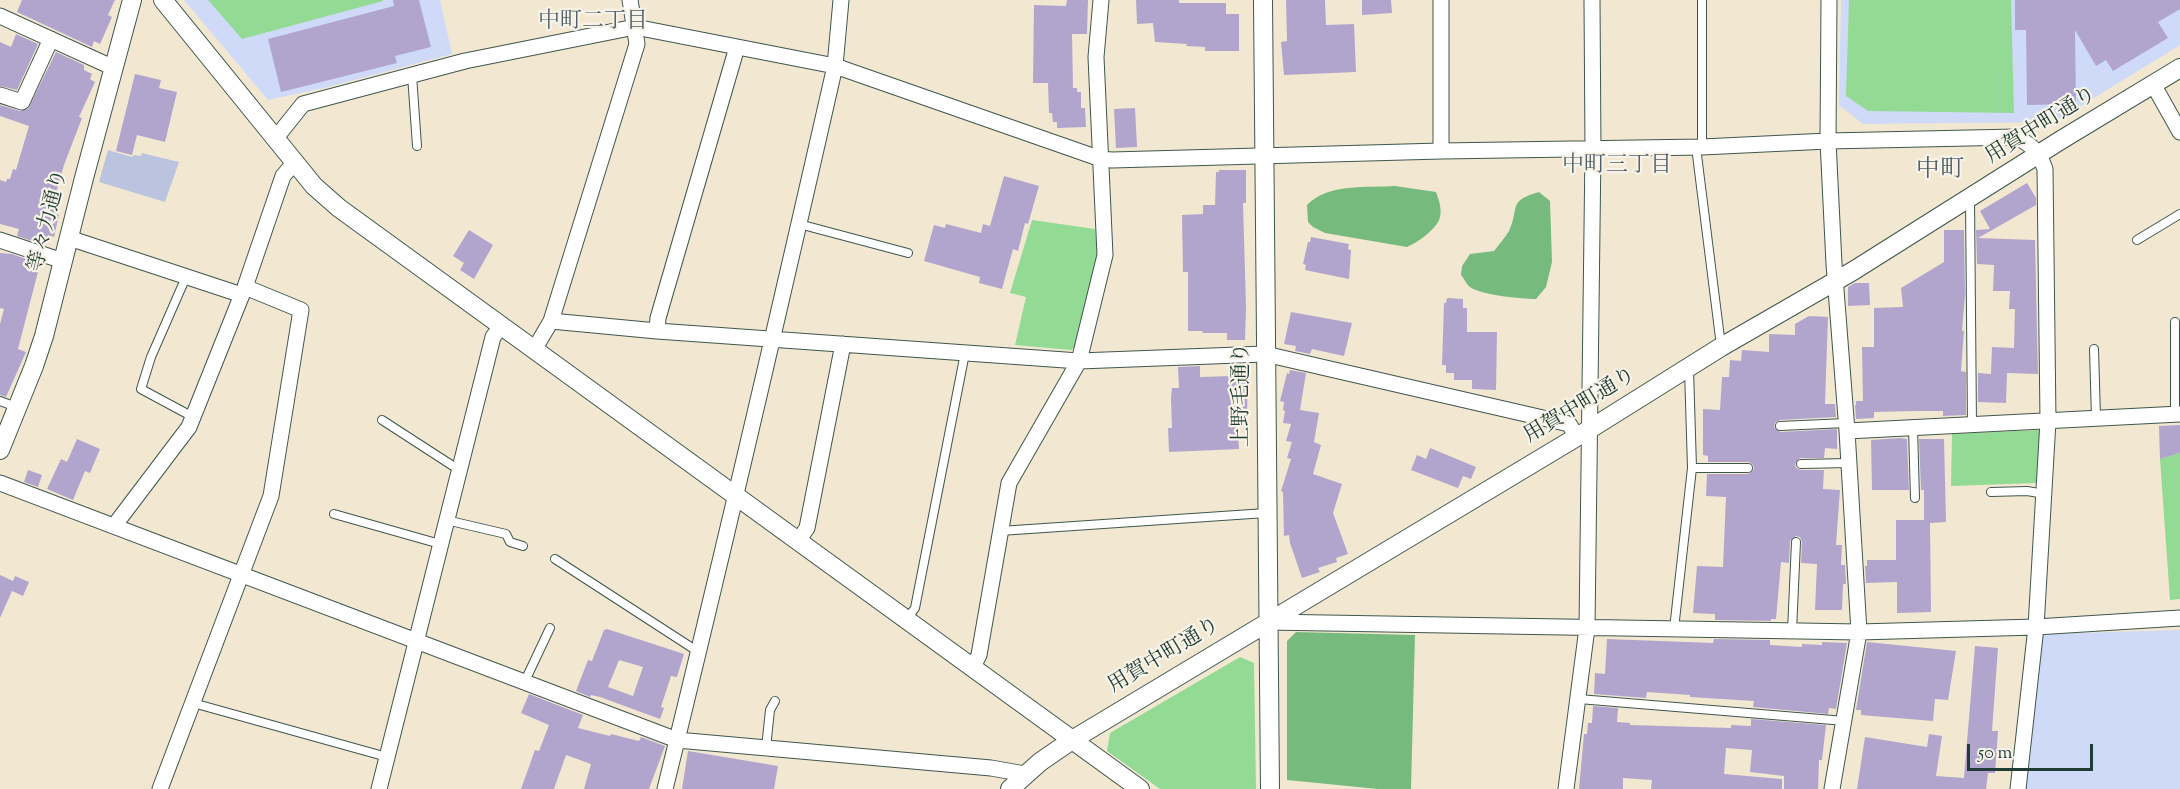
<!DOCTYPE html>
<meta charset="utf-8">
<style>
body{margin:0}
#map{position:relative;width:2180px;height:789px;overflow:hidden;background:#f2e8d1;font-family:"Sorts Mill Goudy",serif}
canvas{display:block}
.scale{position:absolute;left:1967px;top:744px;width:126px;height:27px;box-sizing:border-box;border:3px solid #1f3d34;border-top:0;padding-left:8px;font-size:18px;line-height:21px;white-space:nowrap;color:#1f3d34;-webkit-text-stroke:4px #f7f3e8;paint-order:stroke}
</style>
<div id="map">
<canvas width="2180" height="789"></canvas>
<div class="scale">50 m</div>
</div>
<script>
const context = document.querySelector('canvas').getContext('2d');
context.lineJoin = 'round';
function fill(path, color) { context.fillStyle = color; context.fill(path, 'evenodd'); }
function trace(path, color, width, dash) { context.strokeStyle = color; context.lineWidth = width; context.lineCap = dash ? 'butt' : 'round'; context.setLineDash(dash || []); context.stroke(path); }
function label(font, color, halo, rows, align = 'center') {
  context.font = font + ' "Sorts Mill Goudy","Noto Serif JP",serif'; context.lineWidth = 4.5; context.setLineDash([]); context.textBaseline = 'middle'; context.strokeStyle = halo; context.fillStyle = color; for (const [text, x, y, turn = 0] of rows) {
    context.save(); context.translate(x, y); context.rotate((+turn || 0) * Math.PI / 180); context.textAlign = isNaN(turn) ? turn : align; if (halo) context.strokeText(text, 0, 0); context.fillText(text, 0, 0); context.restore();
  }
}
const built = new Path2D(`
 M 184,0 L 440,0 L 452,54 L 324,88 L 268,100 Z
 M 1841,0 L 2180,0 L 2180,45 L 2055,122 L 1863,124 L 1839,105 Z
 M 2180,630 L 2180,789 L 2026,789 L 2040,639 L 2045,634 Z`);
const industrial = new Path2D(`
 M 108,150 L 132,157 L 134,155 L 141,156 L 142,153 L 179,162 L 165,202 L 99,182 Z`);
const green = new Path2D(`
 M 208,0 L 383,0 L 383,1 L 242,39 Z
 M 1849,0 L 2011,0 L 2014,113 L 1868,111 L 1846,96 Z
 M 1032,220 L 1095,229 L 1097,253 L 1078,345 L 1071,350 L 1015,345 L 1026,297 L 1010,293 Z
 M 2038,430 L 2043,434 L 2037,483 L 1951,486 L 1952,434 Z
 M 2180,453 L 2180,599 L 2170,600 L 2160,459 Z
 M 1240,657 L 1254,663 L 1256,789 L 1160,789 L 1107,751 L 1110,733 Z`);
const forest = new Path2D(`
 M 1395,186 L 1436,192 C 1439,200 1442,209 1440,217 C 1438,228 1417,243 1407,247 L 1325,233 L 1313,227 L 1308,222 L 1307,205 C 1328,183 1367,188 1395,186 Z
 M 1539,192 L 1550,201 L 1552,262 L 1546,287 L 1536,299 C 1522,299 1480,295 1470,287 C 1466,284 1464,278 1461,275 L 1462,266 L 1470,254 L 1494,251 C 1499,244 1505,238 1509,231 C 1520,207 1507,201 1539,192 Z
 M 1296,632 L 1415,635 L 1411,789 L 1378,789 L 1287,780 L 1287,641 Z`);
const building = new Path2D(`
 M 22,0 L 115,0 L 108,15 L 112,17 L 100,44 L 94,41 L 92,47 L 17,12 Z
 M 393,0 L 419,0 L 431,47 L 395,56 L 397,63 L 281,92 L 268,39 L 394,6 Z
 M 1067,0 L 1088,0 L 1087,34 L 1072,34 L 1073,88 L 1077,88 L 1077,92 L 1081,92 L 1081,108 L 1085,108 L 1086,127 L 1057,128 L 1057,122 L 1053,122 L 1052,113 L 1049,113 L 1048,83 L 1033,83 L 1034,5 L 1066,6 Z
 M 1136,0 L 1179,0 L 1179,3 L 1226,3 L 1226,14 L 1239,14 L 1239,51 L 1205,51 L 1205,47 L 1186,46 L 1187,44 L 1155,42 L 1153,23 L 1137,24 Z
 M 1286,0 L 1325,0 L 1326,25 L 1354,24 L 1356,72 L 1284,75 L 1281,42 L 1287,41 Z
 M 1362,0 L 1391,0 L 1392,13 L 1362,15 Z
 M 2015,0 L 2180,0 L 2180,9 L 2158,22 L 2168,38 L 2113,71 L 2106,60 L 2096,66 L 2075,30 L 2076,104 L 2027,105 L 2026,30 L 2015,30 Z
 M 16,34 L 38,44 L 17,90 L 0,86 L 0,42 L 11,47 Z
 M 56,52 L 84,65 L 84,70 L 92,74 L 90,79 L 95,82 L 79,117 L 82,118 L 64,165 L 54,200 L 60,202 L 56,214 L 59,215 L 54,237 L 48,235 L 45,245 L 17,236 L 19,229 L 0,224 L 0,180 L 6,182 L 7,179 L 10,179 L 13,169 L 16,170 L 29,126 L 0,116 L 0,105 L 20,111 L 28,109 Z
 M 135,74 L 161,80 L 159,88 L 177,92 L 165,142 L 137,135 L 132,155 L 116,151 Z
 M 1135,108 L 1137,147 L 1116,148 L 1114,109 Z
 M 1219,170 L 1246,170 L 1246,203 L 1243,203 L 1246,307 L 1245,340 L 1227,340 L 1227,333 L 1203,333 L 1202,331 L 1188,331 L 1188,272 L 1183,272 L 1182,215 L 1203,214 L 1203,205 L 1215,205 L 1216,172 L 1219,172 Z
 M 1004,176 L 1039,186 L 1028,224 L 1025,223 L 1018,251 L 1013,249 L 1002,289 L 979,283 L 980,277 L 924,261 L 934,225 L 945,228 L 946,224 L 981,233 L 983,224 L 990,226 Z
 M 2027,183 L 2036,198 L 2036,205 L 1978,238 L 2035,240 L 2038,374 L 2007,373 L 2006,403 L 1978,402 L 1978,373 L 1991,374 L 1992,347 L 2014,348 L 2015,309 L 2009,309 L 2010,291 L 1993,291 L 1994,265 L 1977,264 L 1976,230 L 1990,229 L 1980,211 Z
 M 469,230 L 493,245 L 474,279 L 460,270 L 464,263 L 453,256 Z
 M 1944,230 L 1964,230 L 1965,294 L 1962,331 L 1964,331 L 1961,371 L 1966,372 L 1966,415 L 1943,416 L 1943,411 L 1915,411 L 1874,412 L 1874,418 L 1856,419 L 1855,405 L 1856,405 L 1856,401 L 1863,401 L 1862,347 L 1874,347 L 1874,308 L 1903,307 L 1901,288 L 1944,262 Z
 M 1311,237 L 1349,244 L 1348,249 L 1351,250 L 1349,279 L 1305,270 L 1306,265 L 1303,264 L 1308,242 L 1310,242 Z
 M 0,253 L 12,254 L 40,264 L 18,349 L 26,352 L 6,397 L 0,395 L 0,324 L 4,309 L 0,308 Z
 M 1855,283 L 1869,283 L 1870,305 L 1848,306 L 1848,287 Z
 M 1447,298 L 1463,299 L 1463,308 L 1467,308 L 1467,332 L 1497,332 L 1496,390 L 1472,389 L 1472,380 L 1454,380 L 1454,373 L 1446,373 L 1446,365 L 1442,365 L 1444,303 L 1446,303 Z
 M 1291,312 L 1352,323 L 1344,356 L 1312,349 L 1310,354 L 1295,351 L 1296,346 L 1284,344 Z
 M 1809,316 L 1828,317 L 1825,404 L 1835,404 L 1836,417 L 1780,420 L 1775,423 L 1774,427 L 1780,432 L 1837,429 L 1837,449 L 1825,448 L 1824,458 L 1800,458 L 1795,464 L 1796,468 L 1801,470 L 1824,470 L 1823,489 L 1840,490 L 1836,545 L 1842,545 L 1841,565 L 1845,565 L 1846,584 L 1843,584 L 1842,610 L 1815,610 L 1817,564 L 1801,563 L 1802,542 L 1800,537 L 1796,536 L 1790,541 L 1789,563 L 1781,562 L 1776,619 L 1771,619 L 1771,621 L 1715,620 L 1715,614 L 1693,613 L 1697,566 L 1723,567 L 1726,497 L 1706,496 L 1707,474 L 1748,474 L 1754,469 L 1753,465 L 1749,462 L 1708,462 L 1708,456 L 1703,455 L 1703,409 L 1720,410 L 1722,377 L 1729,377 L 1730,360 L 1741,361 L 1742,350 L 1769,352 L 1769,334 L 1795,335 L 1795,324 Z
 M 1200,366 L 1200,377 L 1231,376 L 1231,369 L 1248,368 L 1247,417 L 1237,417 L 1239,449 L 1169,452 L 1168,428 L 1172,428 L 1171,398 L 1172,388 L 1179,388 L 1178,367 Z
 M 1290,370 L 1306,373 L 1300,410 L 1319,413 L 1314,442 L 1321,445 L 1313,474 L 1342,484 L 1333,513 L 1348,554 L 1336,558 L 1337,562 L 1318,568 L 1320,572 L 1302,578 L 1290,543 L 1289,535 L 1284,536 L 1283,492 L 1281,491 L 1291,459 L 1287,458 L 1292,442 L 1286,441 L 1291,424 L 1283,423 L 1285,411 L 1283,410 L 1284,402 L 1280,401 L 1287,373 L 1289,374 Z
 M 2180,425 L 2180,453 L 2160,459 L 2159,426 Z
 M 1900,438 L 1907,439 L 1909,490 L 1872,490 L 1871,440 Z
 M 77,439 L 100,449 L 90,473 L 85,471 L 73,500 L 47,489 L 61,459 L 67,462 Z
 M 1919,439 L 1944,439 L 1946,522 L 1930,523 L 1931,612 L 1897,613 L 1897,582 L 1866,583 L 1865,566 L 1867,566 L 1867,560 L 1896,560 L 1896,520 L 1924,520 L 1924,490 L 1921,490 Z
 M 1430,448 L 1476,467 L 1471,479 L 1463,476 L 1458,488 L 1411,470 L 1417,455 L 1426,459 Z
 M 28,470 L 42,475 L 38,487 L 24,482 Z
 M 0,575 L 13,581 L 15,576 L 29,582 L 23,596 L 12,591 L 0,618 Z
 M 607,629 L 684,654 L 677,677 L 671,676 L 661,707 L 664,708 L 660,719 L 600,697 L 591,695 L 590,697 L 576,691 L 588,660 L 592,661 L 604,630 ZM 619,660 L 643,667 L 633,696 L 608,687 Z
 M 1607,639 L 1713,643 L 1714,639 L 1770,640 L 1770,645 L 1802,647 L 1802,644 L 1822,645 L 1822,642 L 1847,643 L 1836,709 L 1829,708 L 1828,714 L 1753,707 L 1754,701 L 1690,697 L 1690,695 L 1647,692 L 1646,698 L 1594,694 L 1595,673 L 1605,674 Z
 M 1867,642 L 1956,651 L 1948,700 L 1935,699 L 1933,721 L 1861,715 L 1861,710 L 1856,710 Z
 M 1975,646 L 1998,648 L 1992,731 L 1998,731 L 1995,773 L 1988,773 L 1986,789 L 1857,789 L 1865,737 L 1927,747 L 1929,734 L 1942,736 L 1936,776 L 1964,778 Z
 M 529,694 L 583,715 L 578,728 L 610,736 L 611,734 L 639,741 L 641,737 L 665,746 L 649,789 L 584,789 L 591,764 L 566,755 L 554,789 L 521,789 L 535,750 L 539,751 L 549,725 L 521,713 Z
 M 1593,706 L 1618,708 L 1617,722 L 1630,723 L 1630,725 L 1731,728 L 1731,725 L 1751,726 L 1751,719 L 1826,725 L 1822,760 L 1819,760 L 1818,789 L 1784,789 L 1784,776 L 1750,772 L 1752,750 L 1726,748 L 1724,774 L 1782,779 L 1782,789 L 1651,789 L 1652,780 L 1623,778 L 1623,789 L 1579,789 L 1584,734 L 1587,734 L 1588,723 L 1592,723 Z
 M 688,751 L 778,766 L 774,789 L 682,789 Z`);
const service = new Path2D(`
 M 412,75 L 417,146
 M 1696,147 L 1721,346
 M 1702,147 L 1702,0
 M 1970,199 L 1972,425
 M 799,224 L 908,253
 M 2137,240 L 2180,214
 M 186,277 L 151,357 L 141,389 L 193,417
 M 2175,322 L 2175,414
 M 2094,349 L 2096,418
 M 0,401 L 16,407
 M 382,420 L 453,466 L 459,468
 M 1780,426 L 1846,423
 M 1913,428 L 1915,498
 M 1801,464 L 1849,463
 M 1692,468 L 1748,468
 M 1991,492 L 2027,491 L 2045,494
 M 334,514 L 440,544
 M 446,520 L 506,534 L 510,542 L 523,546
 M 1000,531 L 1266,513
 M 555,559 L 697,651
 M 907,619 L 915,608 L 965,353
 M 1674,629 L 1692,468 L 1689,369
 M 1792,631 L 1796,542
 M 524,683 L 550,628
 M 1579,699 L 1845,721
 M 193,703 L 387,757
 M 766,748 L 770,710 L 775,701`);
const minor = new Path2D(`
 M 1829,0 L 1828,141 L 1834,264 L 1847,431 L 1859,632 L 1832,789
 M 0,16 L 114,68
 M 2153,84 L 2180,132
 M 0,95 L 22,102 L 51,39
 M 275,139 L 303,104 L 465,61 L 635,27 L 835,66 L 1101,159 L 1112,160 L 1441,151 L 1702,147 L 1828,141 L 2016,137 C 2032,145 2039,152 2045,169 L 2048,421 L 2036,627 L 2018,789
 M 1441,151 L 1441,0
 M 69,238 L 242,295
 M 0,240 L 63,261
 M 551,321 L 657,331 L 1079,361 L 1265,354 L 1569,424 L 1577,437
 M 657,331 L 658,318 L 737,47
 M 534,350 L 551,321 L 637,44 L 630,0
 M 1847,431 L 2180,414
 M 0,483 L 677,740 L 991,768 L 1025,774
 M 114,526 L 189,427 L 245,287 L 283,176 L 295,162
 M 798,541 L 807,528 L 843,344
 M 1267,622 L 1859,632 L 2036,627 L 2180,618
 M 973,667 L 979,655 L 1009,483 L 1079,361 L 1105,255 L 1096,57 L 1101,0
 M 160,789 L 271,496 L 301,310 L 245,287
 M 379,789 L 493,337 L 501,326
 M 665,789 C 724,549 780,308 835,66 L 841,0
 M 1566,789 L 1587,628 L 1593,149 L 1592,0`);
const tertiary = new Path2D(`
 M 163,0 L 314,186 L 339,208 L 1140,789
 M 1263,0 L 1270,789
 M 0,450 L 34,366 L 44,336 L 84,178 L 132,0
 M 1010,789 L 1040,762 L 1072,740 L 1590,429 L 1721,347 L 1853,271 L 2061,140 L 2180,68`);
const streetNames = [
 ["用賀中町通り",2042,127,-32],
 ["等々力通り",50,221,-76],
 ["上野毛通り",1243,395,-90],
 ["用賀中町通り",1581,407,-31],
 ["用賀中町通り",1165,657,-31]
];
const neighbourhoodNames = [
 ["中町二丁目",593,23],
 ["中町三丁目",1617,167]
];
const quarterNames = [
 ["中町",1940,172]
];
fill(built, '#cfdaf9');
fill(industrial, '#bac4de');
fill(green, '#93da94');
fill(forest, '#76ba7e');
fill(building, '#b1a5ce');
trace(service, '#3f574c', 10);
trace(minor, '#3f574c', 17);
trace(tertiary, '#3f574c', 20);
trace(service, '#fff', 8);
trace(minor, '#fff', 15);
trace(tertiary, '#fff', 18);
label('21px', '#1f3d34', '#f7f3e8', streetNames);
label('22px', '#52616a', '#f7f3e8', neighbourhoodNames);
label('24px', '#52616a', '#f7f3e8', quarterNames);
</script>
